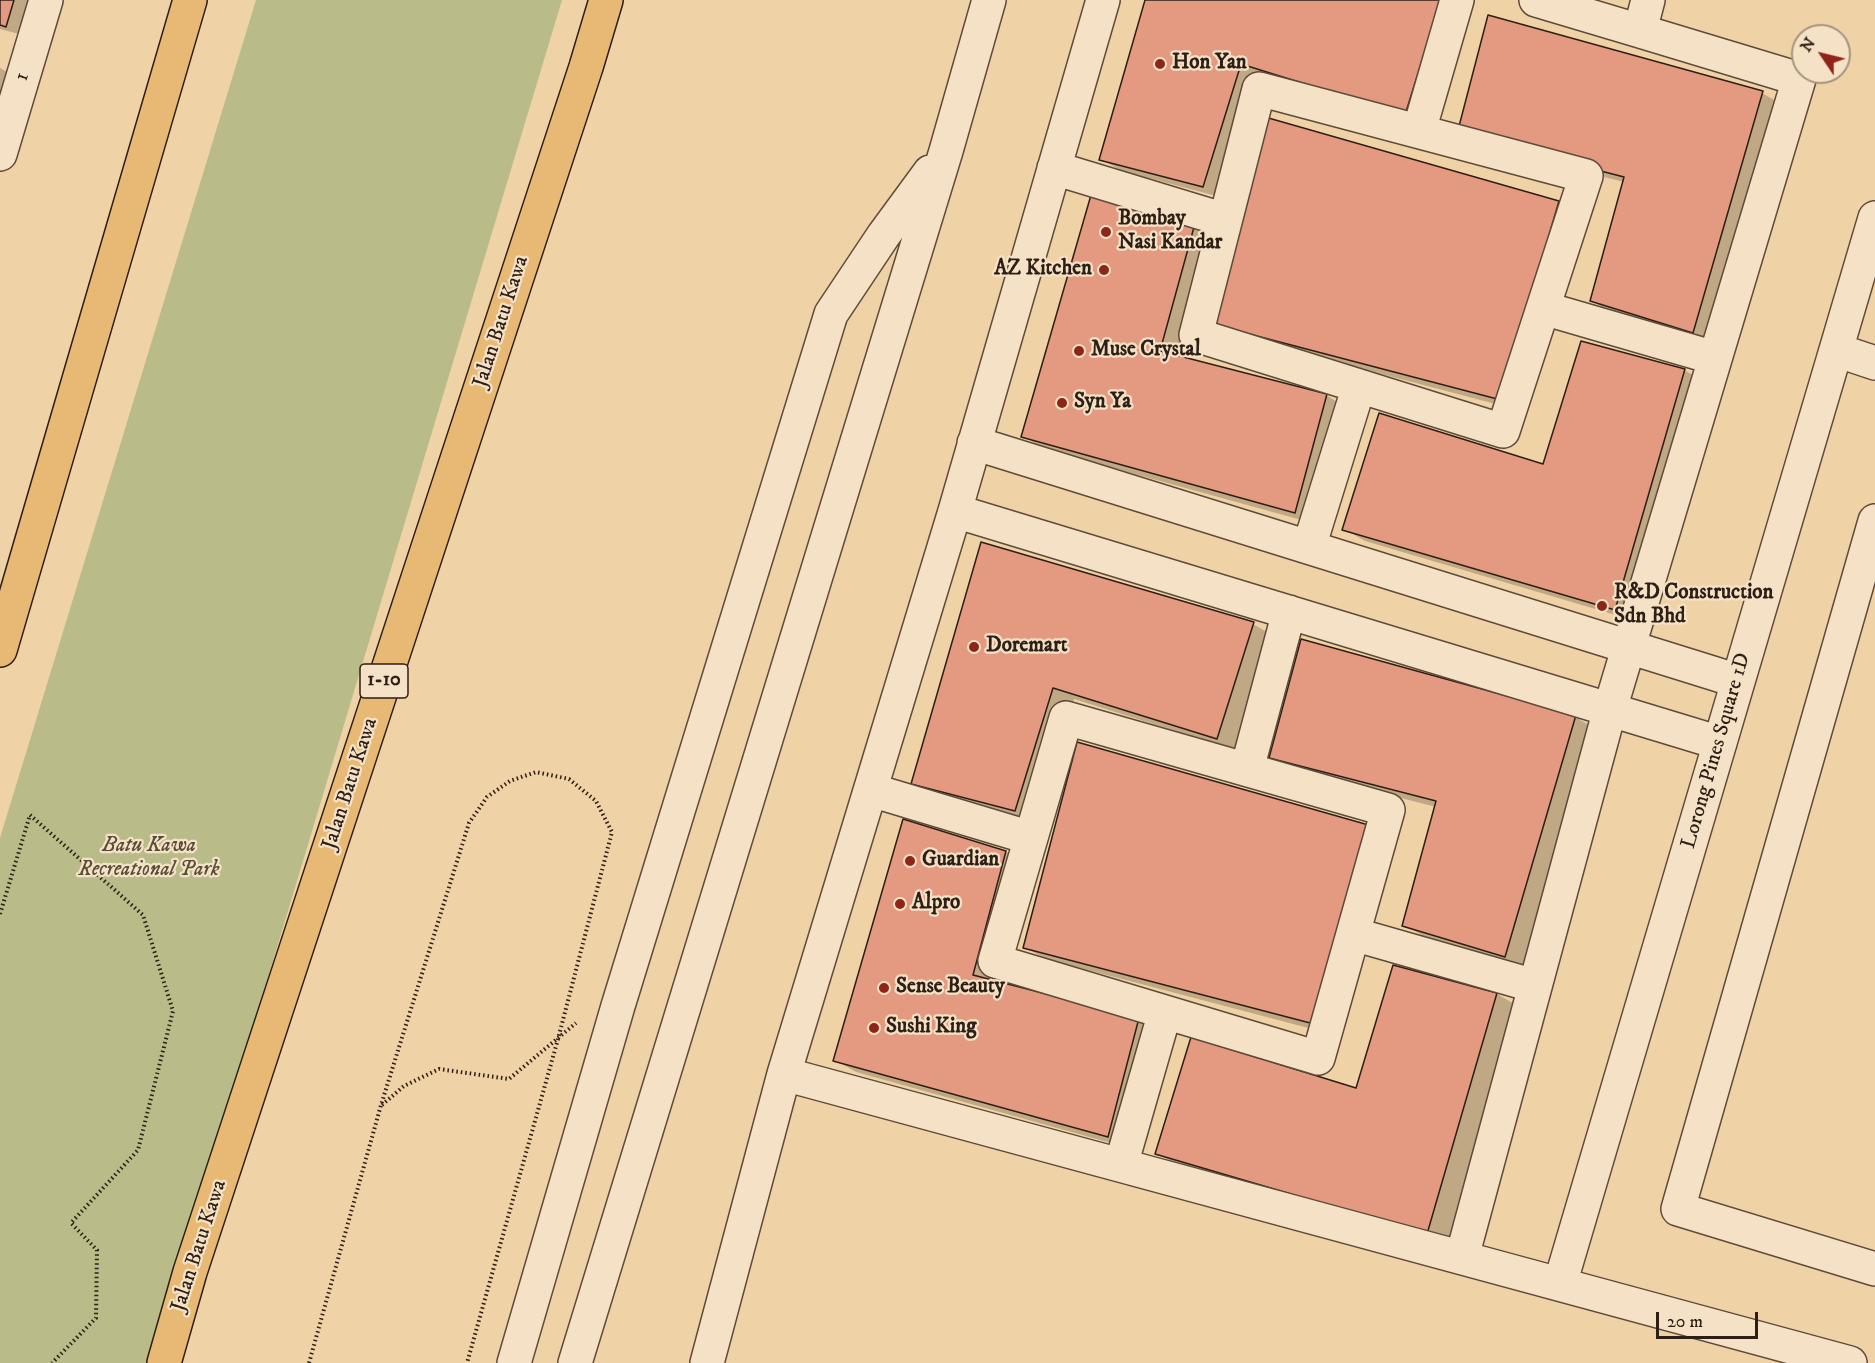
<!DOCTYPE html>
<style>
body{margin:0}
#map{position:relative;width:1875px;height:1363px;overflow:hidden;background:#f0d2a7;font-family:"IM FELL DW Pica",serif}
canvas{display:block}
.north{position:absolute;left:1791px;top:24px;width:60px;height:60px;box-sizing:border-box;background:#f5e2c6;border:2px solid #a59480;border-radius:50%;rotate:305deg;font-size:16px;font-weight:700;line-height:24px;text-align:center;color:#2d1e16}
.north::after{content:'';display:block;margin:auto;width:21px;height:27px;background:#8f2418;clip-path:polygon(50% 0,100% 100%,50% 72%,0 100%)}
.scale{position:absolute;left:1656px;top:1312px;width:102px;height:27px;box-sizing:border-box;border:3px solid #2d1e16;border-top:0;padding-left:8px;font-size:18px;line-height:21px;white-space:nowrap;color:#2d1e16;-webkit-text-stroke:4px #f5e2c6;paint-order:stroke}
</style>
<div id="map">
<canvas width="1875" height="1363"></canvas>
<div class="north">N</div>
<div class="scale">20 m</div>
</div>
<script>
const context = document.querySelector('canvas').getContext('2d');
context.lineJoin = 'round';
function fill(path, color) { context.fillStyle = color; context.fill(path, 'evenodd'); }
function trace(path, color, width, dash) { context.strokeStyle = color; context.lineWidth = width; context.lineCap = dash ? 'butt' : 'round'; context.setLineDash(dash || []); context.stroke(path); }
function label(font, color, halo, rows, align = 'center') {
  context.font = font + ' "IM FELL DW Pica",serif'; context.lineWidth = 4.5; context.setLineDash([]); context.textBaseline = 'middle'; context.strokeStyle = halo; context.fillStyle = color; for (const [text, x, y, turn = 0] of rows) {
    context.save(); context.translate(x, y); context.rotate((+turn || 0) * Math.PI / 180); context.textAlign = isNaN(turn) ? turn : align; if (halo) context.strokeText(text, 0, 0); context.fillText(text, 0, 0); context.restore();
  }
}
const green = new Path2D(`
 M 256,0 L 562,0 L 152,1363 L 0,1363 L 0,838 Z`);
const shadow = new Path2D(`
 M 0,0 L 33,0 L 23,35 L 0,29 Z
 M 1146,0 L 1442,0 L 1426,126 L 1262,75 L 1224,198 L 1122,171 L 1100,159 Z
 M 0,68 L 18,78 L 0,142 Z
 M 1762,93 L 1783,105 L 1714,344 L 1613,313 L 1591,301 L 1624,182 L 1480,145 Z
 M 1558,203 L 1580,215 L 1522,411 L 1234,335 Z
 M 1193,228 L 1214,240 L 1182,358 L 1326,395 L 1347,408 L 1316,524 L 1044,449 L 1023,436 Z
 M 1684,370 L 1705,382 L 1636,621 L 1365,541 L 1344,529 L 1544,466 Z
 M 982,544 L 1253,624 L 1274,636 L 1239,751 L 1074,699 L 1037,822 L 934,795 L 913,783 Z
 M 1575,717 L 1596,729 L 1526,968 L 1425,937 L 1404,925 L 1436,807 L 1292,770 L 1271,757 Z
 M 1078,743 L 1335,1035 L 1046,959 L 1024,947 Z
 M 905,821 L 1006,852 L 1027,864 L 995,983 L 1139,1020 L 1160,1032 L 1129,1148 L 856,1072 L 835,1060 Z
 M 1497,994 L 1518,1006 L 1449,1245 L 1178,1165 L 1156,1153 L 1357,1090 Z`);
const building = new Path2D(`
 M 0,0 L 14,0 L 6,27 L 0,25 Z
 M 1145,0 L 1441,0 L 1405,115 L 1241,64 L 1203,187 L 1099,160 Z
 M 1488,15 L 1763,91 L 1693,333 L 1590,301 L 1624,177 L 1457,134 Z
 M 1265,117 L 1559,201 L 1501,400 L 1211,324 Z
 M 1091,195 L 1194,227 L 1160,351 L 1327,394 L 1295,513 L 1021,437 Z
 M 1581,341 L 1685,369 L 1615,610 L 1342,530 L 1379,413 L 1543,464 Z
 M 981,542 L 1254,622 L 1217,739 L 1053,688 L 1015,811 L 911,784 Z
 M 1301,639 L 1576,715 L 1505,957 L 1402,926 L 1436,801 L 1269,758 Z
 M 1077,742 L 1372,826 L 1314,1024 L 1023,948 Z
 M 903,819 L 1006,851 L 973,975 L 1139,1018 L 1108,1137 L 833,1061 Z
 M 1393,965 L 1497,993 L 1427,1234 L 1155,1154 L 1191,1037 L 1356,1088 Z`);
const path = new Path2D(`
 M 0,914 L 30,815 L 143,915 L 173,1011 L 138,1150 L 71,1223 L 97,1250 L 96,1318 L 52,1363
 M 382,1105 L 404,1086 L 439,1069 L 509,1079 L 576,1023
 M 309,1363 L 381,1105 L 469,823 L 487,797 L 510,781 L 536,772 L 569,779 L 596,801 L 612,832 L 558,1039 L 467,1363`);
const minor = new Path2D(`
 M 1536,0 L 1640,31 L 1648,0
 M 1259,89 L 1586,176 L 1503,431 L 1196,335 Z
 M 1419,131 L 1457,0
 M 0,154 L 46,0
 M 1054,168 L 1225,220
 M 1543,308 L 1715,358
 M 1836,350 L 1875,363
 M 974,443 L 1738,681
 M 955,511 L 1720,743
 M 1875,521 L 1678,1209 L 1875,1269
 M 1309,547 L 1359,386
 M 1066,718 L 1388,810 L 1318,1058 L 995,961 Z
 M 1247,769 L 1289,612
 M 871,790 L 1031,838
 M 1353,934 L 1535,986
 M 784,1074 L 1850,1363
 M 1121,1165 L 1165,1012
 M 1462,1257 L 1610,709 L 1799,79 L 1640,31
 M 1560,1284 L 1875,218
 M 514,1363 L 618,1006 L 831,314 L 883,236 L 930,172
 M 575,1363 L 946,151 L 989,0
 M 707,1363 L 784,1074 L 955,511 L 1103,0`);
const highway = new Path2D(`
 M 0,650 L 190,0
 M 164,1363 L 190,1272 L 586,67 L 606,0`);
const markers = [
 [1160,64,6,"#8f2418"],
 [1106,232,6,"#8f2418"],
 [1104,270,6,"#8f2418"],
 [1079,351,6,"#8f2418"],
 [1062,403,6,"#8f2418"],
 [1602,606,6,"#8f2418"],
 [974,647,6,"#8f2418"],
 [910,861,6,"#8f2418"],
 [900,904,6,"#8f2418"],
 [884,988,6,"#8f2418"],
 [874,1028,6,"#8f2418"]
];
const shields = [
 [384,681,48]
];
const shieldNames = [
 ["1-10",384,681]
];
const poiNames = [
 ["Hon Yan",1172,64],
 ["Bombay",1118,220],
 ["Nasi Kandar",1118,244],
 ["AZ Kitchen",1092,270,"right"],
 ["Muse Crystal",1091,351],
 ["Syn Ya",1074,403],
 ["R&D Construction",1614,594],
 ["Sdn Bhd",1614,618],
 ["Doremart",986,647],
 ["Guardian",922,861],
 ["Alpro",912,904],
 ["Sense Beauty",896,988],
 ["Sushi King",886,1028]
];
const streetNames = [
 ["1",23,77,-73],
 ["Jalan Batu Kawa",502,322,-72],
 ["Lorong Pines Square 1D",1717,751,-74],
 ["Jalan Batu Kawa",351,784,-72],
 ["Jalan Batu Kawa",200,1246,-72]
];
const parkNames = [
 ["Batu Kawa",149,847],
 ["Recreational Park",149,871]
];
fill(green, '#b9bc88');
fill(shadow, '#0003');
fill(building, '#e49a80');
trace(building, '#2d1e16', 1.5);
trace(minor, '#5e4b3a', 36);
trace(highway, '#2d1e16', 36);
trace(path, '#2d1e16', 4, [1.5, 3]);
trace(minor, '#f5e2c6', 33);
trace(highway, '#e8b974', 33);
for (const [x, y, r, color] of markers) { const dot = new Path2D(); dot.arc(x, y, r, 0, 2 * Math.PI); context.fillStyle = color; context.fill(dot); trace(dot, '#f5e2c6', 2); }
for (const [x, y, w] of shields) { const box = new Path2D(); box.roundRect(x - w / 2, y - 17, w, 34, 4.5); context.fillStyle = '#f5e2c6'; context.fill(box); trace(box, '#2d1e16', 1.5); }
label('bold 20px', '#2d1e16', null, shieldNames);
label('bold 21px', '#2d1e16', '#f5e2c6', poiNames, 'left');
label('21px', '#2d1e16', '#f5e2c6', streetNames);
label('italic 21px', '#574d38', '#f5e2c6', parkNames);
</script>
